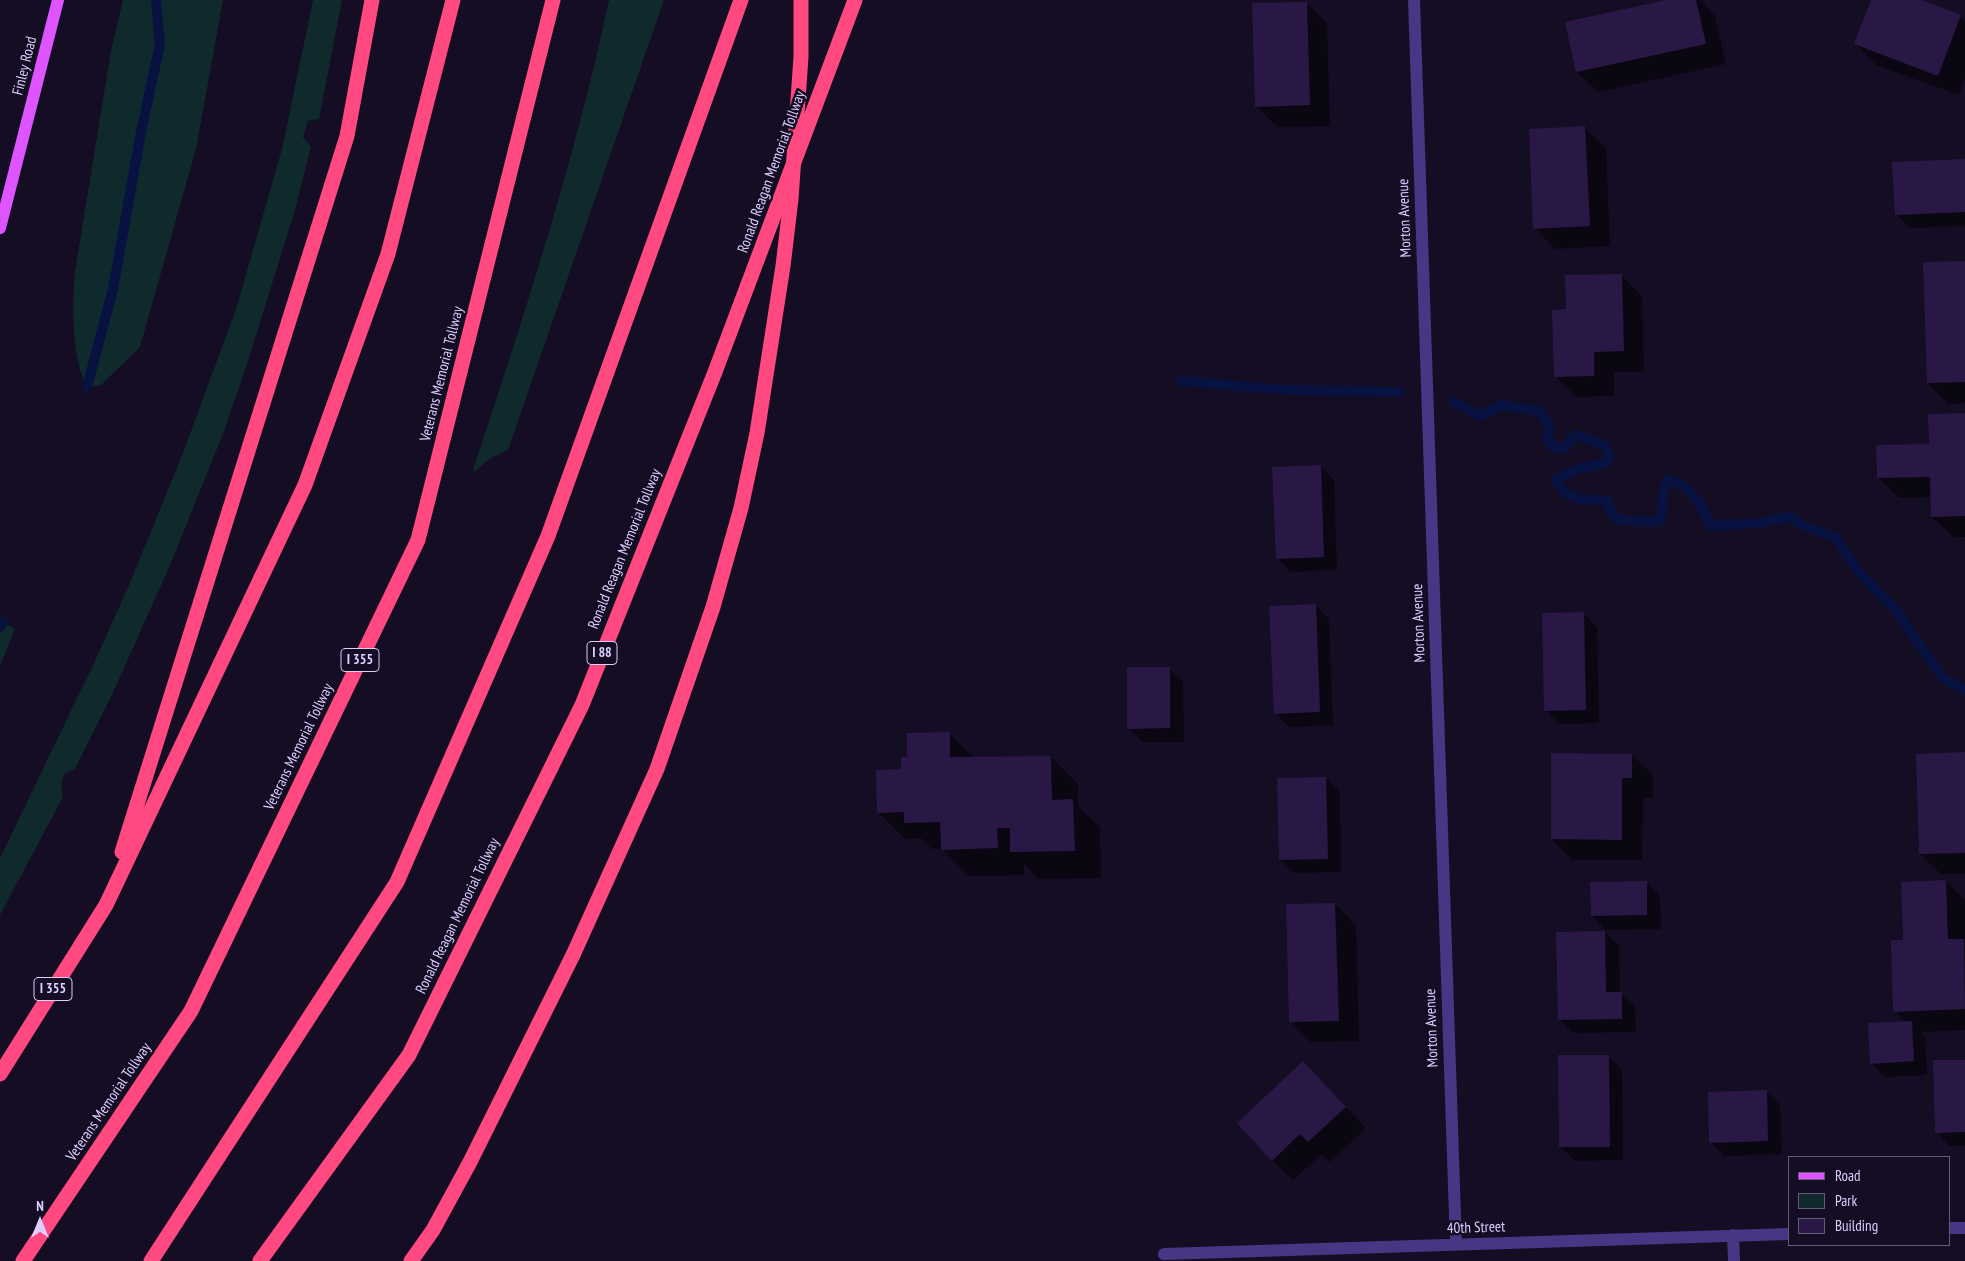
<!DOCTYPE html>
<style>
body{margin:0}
#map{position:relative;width:1965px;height:1261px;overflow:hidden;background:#140d23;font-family:"PT Sans Narrow",sans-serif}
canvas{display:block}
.legend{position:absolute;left:1788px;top:1156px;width:162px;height:90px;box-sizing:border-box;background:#140d23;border:1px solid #645a7b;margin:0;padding:6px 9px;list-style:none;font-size:15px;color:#ddceff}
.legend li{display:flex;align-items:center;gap:10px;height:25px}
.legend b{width:25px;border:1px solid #645a7b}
.north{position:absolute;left:15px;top:1196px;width:50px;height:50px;-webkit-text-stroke:4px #140d23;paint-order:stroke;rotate:0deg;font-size:14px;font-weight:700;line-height:20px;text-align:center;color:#ddceff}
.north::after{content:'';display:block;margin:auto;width:18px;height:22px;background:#ddceff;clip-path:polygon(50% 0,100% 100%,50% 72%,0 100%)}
</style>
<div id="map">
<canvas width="1965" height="1261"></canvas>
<ul class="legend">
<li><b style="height:6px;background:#de55ff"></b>Road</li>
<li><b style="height:14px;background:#0f292d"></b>Park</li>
<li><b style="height:14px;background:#291845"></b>Building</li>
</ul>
<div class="north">N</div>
</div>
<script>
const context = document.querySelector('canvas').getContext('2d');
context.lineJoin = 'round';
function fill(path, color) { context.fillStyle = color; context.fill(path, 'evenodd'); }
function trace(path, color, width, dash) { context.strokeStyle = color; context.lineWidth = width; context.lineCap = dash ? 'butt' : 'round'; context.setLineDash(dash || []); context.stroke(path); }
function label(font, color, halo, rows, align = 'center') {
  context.font = font + ' "PT Sans Narrow",sans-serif'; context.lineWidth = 5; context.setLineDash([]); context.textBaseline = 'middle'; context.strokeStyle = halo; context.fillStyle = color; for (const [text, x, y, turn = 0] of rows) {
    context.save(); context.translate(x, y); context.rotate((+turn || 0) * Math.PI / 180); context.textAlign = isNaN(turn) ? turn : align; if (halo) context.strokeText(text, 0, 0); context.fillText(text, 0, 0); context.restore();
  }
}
const green = new Path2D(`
 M 123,0 L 223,0 L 196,149 L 140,347 L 101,385 L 87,387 C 71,357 72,305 75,271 L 111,51 Z
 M 313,0 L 342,0 L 319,119 L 308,121 L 303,137 L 311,147 L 295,210 L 248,361 L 223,434 L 171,563 L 111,697 L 75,769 L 65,773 L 61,784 L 63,797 L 0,915 L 0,858 L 94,663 L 129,585 L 183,453 L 236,309 L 282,149 Z
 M 609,0 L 664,0 L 508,450 L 489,459 L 475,472 L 473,470 C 524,316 575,160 609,0 Z
 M 0,622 L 3,622 L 15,629 L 0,666 Z`);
const shadow = new Path2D(`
 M 1672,0 L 1700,0 L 1715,16 L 1726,64 L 1598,92 L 1577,72 L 1567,23 Z
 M 1873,0 L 1917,0 L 1960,16 L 1965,21 L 1965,79 L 1959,95 L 1876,65 L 1856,44 Z
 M 1306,3 L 1327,23 L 1330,126 L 1277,127 L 1256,106 Z
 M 1585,128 L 1606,148 L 1610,246 L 1555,249 L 1535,228 Z
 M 1965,161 L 1965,226 L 1910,228 L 1896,214 Z
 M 1965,262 L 1965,403 L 1948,404 L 1928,383 Z
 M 1621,275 L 1642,296 L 1644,372 L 1614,372 L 1614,396 L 1576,397 L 1555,376 L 1567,311 Z
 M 1965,415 L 1965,537 L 1953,537 L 1932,517 L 1932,497 L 1899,498 L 1878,477 L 1930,445 Z
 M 1320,466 L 1334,480 L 1337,570 L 1291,572 L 1277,558 Z
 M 1315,605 L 1329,619 L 1333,725 L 1289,727 L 1275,713 Z
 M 1583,613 L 1597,627 L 1599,723 L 1559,724 L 1546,710 Z
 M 1169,668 L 1183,682 L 1184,742 L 1143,742 L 1129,728 Z
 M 949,733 L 974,758 L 1051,757 L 1078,784 L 1078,806 L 1100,827 L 1101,878 L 1038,879 L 1024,864 L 1024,875 L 969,876 L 942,849 L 932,849 L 921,838 L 905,839 L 878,812 L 909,759 Z
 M 1965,754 L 1965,874 L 1941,874 L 1920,854 Z
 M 1632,755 L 1653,775 L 1653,798 L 1643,798 L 1642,860 L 1572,860 L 1552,839 Z
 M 1326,778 L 1340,792 L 1341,872 L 1294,873 L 1280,859 Z
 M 1946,881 L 1965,900 L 1965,1030 L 1920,1032 L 1925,1037 L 1927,1075 L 1885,1077 L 1871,1063 L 1906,1023 L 1895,1011 L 1904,941 Z
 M 1646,882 L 1660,896 L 1661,929 L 1606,930 L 1592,916 Z
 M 1335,904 L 1356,925 L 1359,1041 L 1311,1042 L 1290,1021 Z
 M 1605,932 L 1619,946 L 1620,993 L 1635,1007 L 1636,1032 L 1573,1033 L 1559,1019 Z
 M 1608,1056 L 1622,1070 L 1623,1160 L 1575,1161 L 1561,1147 Z
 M 1965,1061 L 1965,1146 L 1950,1146 L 1936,1132 Z
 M 1324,1084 L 1366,1128 L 1330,1162 L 1322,1154 L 1293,1180 L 1272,1160 Z
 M 1766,1091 L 1780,1105 L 1782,1154 L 1724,1156 L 1711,1142 Z`);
const stream = new Path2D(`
 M 1181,381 L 1286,390 L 1400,392
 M 87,387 L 113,289 L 141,132 L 160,44 L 156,0
 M 1454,402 L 1481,416 L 1501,405 L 1540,411 L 1550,427 L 1547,438 L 1554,448 L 1564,448 L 1576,435 L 1605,445 L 1609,454 L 1607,463 L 1580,468 L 1557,479 C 1562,502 1588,499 1608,501 L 1611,513 L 1618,520 L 1658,522 L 1662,514 L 1663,492 L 1668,479 C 1691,486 1702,506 1711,526 L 1757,523 L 1791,517 L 1804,526 L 1835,537 L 1857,570 L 1895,609 L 1943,678 L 1965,690
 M 0,627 L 3,622`);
const building = new Path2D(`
 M 1666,0 L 1696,0 L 1706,44 L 1576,72 L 1565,22 Z
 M 1871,0 L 1921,0 L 1961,15 L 1938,76 L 1854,44 Z
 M 1307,2 L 1310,105 L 1255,107 L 1252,3 Z
 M 1585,126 L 1590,226 L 1533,229 L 1529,129 Z
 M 1965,159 L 1965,212 L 1895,215 L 1892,162 Z
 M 1965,261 L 1965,382 L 1927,383 L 1923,262 Z
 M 1622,274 L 1624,351 L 1594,352 L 1594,376 L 1554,377 L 1552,310 L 1566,309 L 1565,275 Z
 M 1965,413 L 1965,516 L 1931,517 L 1930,477 L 1877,478 L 1876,445 L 1929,444 L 1928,414 Z
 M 1321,465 L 1324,557 L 1276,559 L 1272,467 Z
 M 1316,604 L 1320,712 L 1274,714 L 1269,606 Z
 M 1584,612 L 1586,710 L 1544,711 L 1542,613 Z
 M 1127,667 L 1170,667 L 1170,728 L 1127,729 Z
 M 950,732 L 950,757 L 1051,756 L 1052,800 L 1073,799 L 1075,851 L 1010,852 L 1010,828 L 997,828 L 998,848 L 941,850 L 940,822 L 904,823 L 904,812 L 877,813 L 876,770 L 901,769 L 901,757 L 907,757 L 907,733 Z
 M 1965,752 L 1965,853 L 1919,854 L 1916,754 Z
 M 1551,753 L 1632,754 L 1632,778 L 1622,778 L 1622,840 L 1551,839 Z
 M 1326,777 L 1328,859 L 1279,860 L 1277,778 Z
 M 1946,880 L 1948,939 L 1964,939 L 1965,1009 L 1893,1012 L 1891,940 L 1903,940 L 1901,882 Z
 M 1647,881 L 1647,915 L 1591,916 L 1590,882 Z
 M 1335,903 L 1339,1021 L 1289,1022 L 1286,904 Z
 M 1605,931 L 1606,992 L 1622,992 L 1622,1019 L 1558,1020 L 1556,932 Z
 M 1912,1021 L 1914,1061 L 1870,1064 L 1868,1023 Z
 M 1558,1055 L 1609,1055 L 1610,1147 L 1559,1147 Z
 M 1933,1060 L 1965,1060 L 1965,1132 L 1935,1133 Z
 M 1303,1061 L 1346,1107 L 1308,1142 L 1300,1134 L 1272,1161 L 1237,1123 Z
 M 1767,1090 L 1768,1141 L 1709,1143 L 1708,1092 Z`);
const minor = new Path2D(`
 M 1414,0 L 1456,1245
 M 1949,1228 L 1965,1228
 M 1733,1235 L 1734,1261
 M 1164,1254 L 1789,1234`);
const major = new Path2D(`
 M 0,228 L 58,0`);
const highway = new Path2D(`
 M 122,852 L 347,136 L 372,0
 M 0,1074 L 106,905 L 305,485 L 388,254 L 453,0
 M 23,1261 L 191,1011 L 418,540 L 553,0
 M 151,1261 L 397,882 L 548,536 L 741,0
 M 260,1261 L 409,1055 L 582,705 L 715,372 L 855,0
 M 411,1261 L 433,1230 L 470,1162 L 573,955`);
const highwayBridge = new Path2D(`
 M 573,955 L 657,769 L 713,607 L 741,508 L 757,433 L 783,266 L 791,199 L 801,57 L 801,0`);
const shields = [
 [602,653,30],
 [360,660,38],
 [53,989,38]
];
const shieldNames = [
 ["I 88",602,653],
 ["I 355",360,660],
 ["I 355",53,989]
];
const streetNames = [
 ["Finley Road",25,66,-76],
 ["Ronald Reagan Memorial Tollway",772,172,-70],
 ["Morton Avenue",1405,218,-92],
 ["Veterans Memorial Tollway",442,374,-76],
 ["Ronald Reagan Memorial Tollway",625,549,-68],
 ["Morton Avenue",1419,623,-92],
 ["Veterans Memorial Tollway",299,747,-64],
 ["Ronald Reagan Memorial Tollway",458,916,-64],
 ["Morton Avenue",1432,1028,-92],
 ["Veterans Memorial Tollway",109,1102,-56],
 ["40th Street",1476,1228,-2]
];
fill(green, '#0f292d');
fill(shadow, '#0007');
trace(stream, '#071241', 10);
fill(building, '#291845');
trace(minor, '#473684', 12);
trace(major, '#de55ff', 12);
trace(highway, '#ff4980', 15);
trace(highwayBridge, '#ff4980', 15);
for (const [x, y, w] of shields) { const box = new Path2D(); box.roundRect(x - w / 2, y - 11.5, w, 23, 4); context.fillStyle = '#140d23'; context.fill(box); trace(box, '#ddceff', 1); }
label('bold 14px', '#ddceff', null, shieldNames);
label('15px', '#ddceff', '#140d23', streetNames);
</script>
